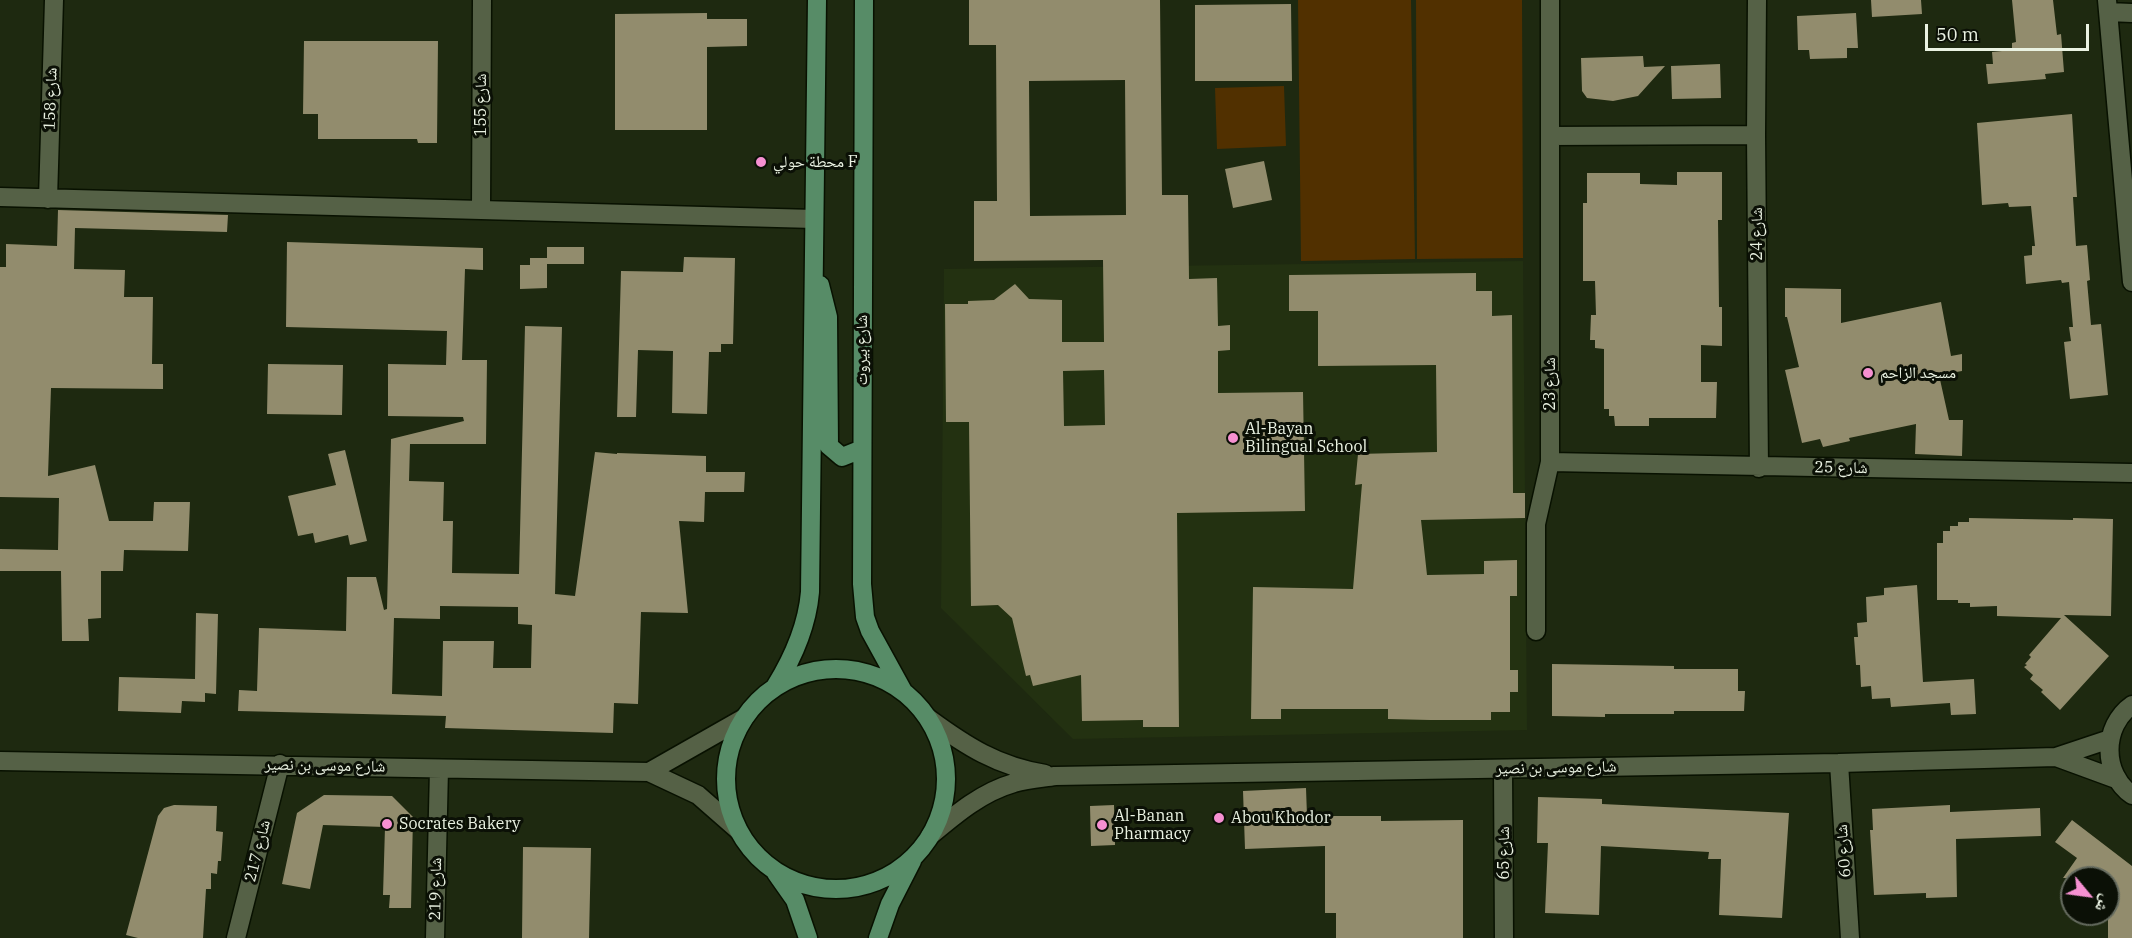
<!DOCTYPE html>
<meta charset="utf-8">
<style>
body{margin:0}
#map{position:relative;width:2132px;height:938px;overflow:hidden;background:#1e2910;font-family:"IBM Plex Serif","Noto Naskh Arabic",serif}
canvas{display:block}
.north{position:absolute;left:2060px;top:866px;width:60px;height:60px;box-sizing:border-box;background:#0b1006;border:2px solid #646a5e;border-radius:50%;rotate:119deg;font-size:16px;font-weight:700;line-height:24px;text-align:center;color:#eaf2e2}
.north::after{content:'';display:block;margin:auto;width:21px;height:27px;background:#f690d1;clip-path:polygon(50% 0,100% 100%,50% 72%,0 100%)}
.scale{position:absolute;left:1925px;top:24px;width:164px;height:27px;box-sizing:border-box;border:3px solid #eaf2e2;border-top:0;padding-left:8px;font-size:18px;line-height:21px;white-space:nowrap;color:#eaf2e2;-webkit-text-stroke:4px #0b1006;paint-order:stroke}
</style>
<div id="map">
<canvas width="2132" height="938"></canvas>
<div class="north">ش</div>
<div class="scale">50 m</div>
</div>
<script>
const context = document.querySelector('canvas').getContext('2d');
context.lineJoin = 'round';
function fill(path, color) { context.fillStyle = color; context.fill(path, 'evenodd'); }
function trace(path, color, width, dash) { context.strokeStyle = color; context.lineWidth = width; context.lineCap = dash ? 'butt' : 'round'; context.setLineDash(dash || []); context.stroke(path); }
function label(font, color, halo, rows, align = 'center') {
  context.font = font + ' "IBM Plex Serif","Noto Naskh Arabic",serif'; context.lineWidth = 6; context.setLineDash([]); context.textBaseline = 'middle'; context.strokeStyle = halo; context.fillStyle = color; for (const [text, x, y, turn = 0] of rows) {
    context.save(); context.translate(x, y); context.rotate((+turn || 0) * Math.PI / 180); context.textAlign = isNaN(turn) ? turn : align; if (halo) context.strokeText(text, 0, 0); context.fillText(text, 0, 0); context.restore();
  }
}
const built = new Path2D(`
 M 1523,261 L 1527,730 L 1073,739 L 941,608 L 944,269 Z`);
const green = new Path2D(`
 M 1298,0 L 1411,0 L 1415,259 L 1301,261 Z
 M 1416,0 L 1522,0 L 1523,258 L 1417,259 Z
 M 1284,86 L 1286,146 L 1217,149 L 1215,88 Z`);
const building = new Path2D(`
 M 969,0 L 1160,0 L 1162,195 L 1188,195 L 1189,279 L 1217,278 L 1218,326 L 1230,325 L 1230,350 L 1218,351 L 1218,393 L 1303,392 L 1305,511 L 1177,513 L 1179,727 L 1143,727 L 1143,720 L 1082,721 L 1081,675 L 1033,686 L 1030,675 L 1026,676 L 1012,618 L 998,605 L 971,606 L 969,422 L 946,422 L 945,304 L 968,304 L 968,301 L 994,300 L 1015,284 L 1029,299 L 1062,300 L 1062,342 L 1104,342 L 1103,260 L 974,261 L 974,201 L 997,201 L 996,45 L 969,45 ZM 1125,80 L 1126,215 L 1030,216 L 1029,81 ZM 1104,370 L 1105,425 L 1064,426 L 1063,371 Z
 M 1871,0 L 1921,0 L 1922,14 L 1872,17 Z
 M 2012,0 L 2053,0 L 2057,35 L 2061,34 L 2064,72 L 2045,74 L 2046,79 L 1988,84 L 1986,64 L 1993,64 L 1992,52 L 2012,50 L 2012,43 L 2016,42 Z
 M 1291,4 L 1292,81 L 1195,81 L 1195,5 Z
 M 707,13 L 707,19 L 747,19 L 747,46 L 707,47 L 707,130 L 615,130 L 615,14 Z
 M 1856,13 L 1858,48 L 1847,48 L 1847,58 L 1810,59 L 1809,50 L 1798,50 L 1797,16 Z
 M 304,41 L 438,41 L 437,143 L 418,143 L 417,139 L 318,139 L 318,114 L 303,114 Z
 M 1643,56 L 1644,67 L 1665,66 L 1638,96 L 1613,101 L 1587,98 L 1582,91 L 1581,58 Z
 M 1720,64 L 1721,98 L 1672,99 L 1671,66 Z
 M 2072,114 L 2077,197 L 2073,197 L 2076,246 L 2087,245 L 2090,280 L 2087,281 L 2091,325 L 2101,324 L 2108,395 L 2070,399 L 2064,342 L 2071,341 L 2069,327 L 2073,327 L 2069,282 L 2062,283 L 2061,280 L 2026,284 L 2024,256 L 2032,255 L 2032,246 L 2035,246 L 2031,206 L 2009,207 L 2008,203 L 1982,205 L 1977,123 Z
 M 1264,161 L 1272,200 L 1233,208 L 1225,169 Z
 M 1677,172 L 1722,172 L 1722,220 L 1718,220 L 1719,307 L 1722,307 L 1722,346 L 1701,345 L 1701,382 L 1717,382 L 1716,418 L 1649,418 L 1649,426 L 1615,426 L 1614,416 L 1609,416 L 1609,409 L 1604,409 L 1604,349 L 1595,348 L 1595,340 L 1590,340 L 1591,315 L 1596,315 L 1595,281 L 1583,281 L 1583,203 L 1587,203 L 1587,173 L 1640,173 L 1640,184 L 1677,185 Z
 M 58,210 L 228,215 L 227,232 L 75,228 L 74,269 L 125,270 L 124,297 L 153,297 L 152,364 L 163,364 L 163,389 L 51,388 L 48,476 L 95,465 L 109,521 L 153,521 L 154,502 L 190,502 L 188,551 L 124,550 L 123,571 L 101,571 L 101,618 L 88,619 L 89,641 L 62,641 L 61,571 L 0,571 L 0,549 L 58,550 L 59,498 L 0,497 L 0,267 L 6,267 L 6,244 L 57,246 Z
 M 287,242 L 483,248 L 483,270 L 465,269 L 462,360 L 487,360 L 486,444 L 410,444 L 409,481 L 444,482 L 443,521 L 453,521 L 452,573 L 519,574 L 525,326 L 562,327 L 555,594 L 575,596 L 595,452 L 617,454 L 617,453 L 706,456 L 706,472 L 745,472 L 744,492 L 705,492 L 704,522 L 679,521 L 688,613 L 641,612 L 638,704 L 614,703 L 613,733 L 445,728 L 446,716 L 238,711 L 239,690 L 257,691 L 259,628 L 346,631 L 347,577 L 376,577 L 384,610 L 387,609 L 391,439 L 464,421 L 463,417 L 388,416 L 388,364 L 446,365 L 447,331 L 286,327 ZM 440,606 L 518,607 L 518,624 L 532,625 L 531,668 L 493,668 L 494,641 L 443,641 L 442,696 L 392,694 L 394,618 L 440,619 Z
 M 547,247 L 584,247 L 584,264 L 547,264 L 547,288 L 520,289 L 520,265 L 530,265 L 530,258 L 547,258 Z
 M 684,257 L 735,258 L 733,344 L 721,344 L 721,352 L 709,352 L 707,414 L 672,413 L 673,351 L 638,350 L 636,417 L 617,417 L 621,271 L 683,272 Z
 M 1476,273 L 1476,291 L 1492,291 L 1492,316 L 1512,315 L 1513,493 L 1525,493 L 1525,518 L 1421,520 L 1427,575 L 1484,574 L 1484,561 L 1517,560 L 1517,596 L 1510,596 L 1510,670 L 1518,670 L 1518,692 L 1510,692 L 1510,712 L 1491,712 L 1491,720 L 1430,720 L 1388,719 L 1388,709 L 1281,709 L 1281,719 L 1251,719 L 1253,587 L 1353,589 L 1362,484 L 1355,485 L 1358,454 L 1437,452 L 1436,365 L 1318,366 L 1318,311 L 1289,311 L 1289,275 Z
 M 1785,288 L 1841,289 L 1841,323 L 1941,302 L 1951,356 L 1962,354 L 1962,371 L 1939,375 L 1949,420 L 1963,420 L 1962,456 L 1915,454 L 1916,424 L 1849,438 L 1850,441 L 1823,447 L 1820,439 L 1802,443 L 1785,370 L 1799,367 L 1787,317 L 1785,317 Z
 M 268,364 L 343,365 L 342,415 L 267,414 Z
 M 345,450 L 367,541 L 350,545 L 348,535 L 315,543 L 313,533 L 298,536 L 288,496 L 336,485 L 328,454 Z
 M 1969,518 L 2073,520 L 2073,518 L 2113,519 L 2111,616 L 2064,615 L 2109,656 L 2060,710 L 2041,692 L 2043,690 L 2030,679 L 2033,675 L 2024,667 L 2027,665 L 2025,664 L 2031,657 L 2029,655 L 2061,618 L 1997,616 L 1997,606 L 1970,607 L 1970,603 L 1958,603 L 1958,600 L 1937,600 L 1937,543 L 1943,543 L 1943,531 L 1950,531 L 1950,526 L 1958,526 L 1958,522 L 1969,522 Z
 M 1917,585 L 1923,682 L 1974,679 L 1976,714 L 1951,715 L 1950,703 L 1891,707 L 1890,698 L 1872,699 L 1871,686 L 1861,687 L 1860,665 L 1856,665 L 1854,637 L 1858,637 L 1857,623 L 1867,622 L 1866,597 L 1884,595 L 1884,588 Z
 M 196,613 L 218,614 L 216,694 L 205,693 L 205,702 L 182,701 L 181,713 L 118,711 L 119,677 L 195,679 Z
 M 1552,664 L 1674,666 L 1674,669 L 1738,669 L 1738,691 L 1745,691 L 1744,711 L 1674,711 L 1674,714 L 1605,714 L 1605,717 L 1552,716 Z
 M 1306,788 L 1307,816 L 1381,816 L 1381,821 L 1463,820 L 1463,938 L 1336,938 L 1336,913 L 1325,913 L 1325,846 L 1245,849 L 1243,791 Z
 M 324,795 L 392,796 L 413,817 L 411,908 L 389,908 L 390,895 L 383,895 L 385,827 L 323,825 L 310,889 L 282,884 L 297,813 Z
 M 1538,797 L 1602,799 L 1602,804 L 1789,813 L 1782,918 L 1719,915 L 1721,859 L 1708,859 L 1709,852 L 1601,846 L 1599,915 L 1545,913 L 1548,843 L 1537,843 Z
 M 174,805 L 217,806 L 216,831 L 223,832 L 221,861 L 218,861 L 217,874 L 211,873 L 211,889 L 206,889 L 203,938 L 138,938 L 126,935 L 158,816 L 164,808 Z
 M 1114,805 L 1115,845 L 1091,846 L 1090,806 Z
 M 1950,805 L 1950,812 L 2040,808 L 2041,836 L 1956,839 L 1957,897 L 1926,898 L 1926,893 L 1874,895 L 1870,830 L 1873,830 L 1872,809 Z
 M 2072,820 L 2132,866 L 2132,938 L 2108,938 L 2108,878 L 2063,878 L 2077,858 L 2055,842 Z
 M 523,847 L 591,848 L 589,938 L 522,938 Z`);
const minor = new Path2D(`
 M 1757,0 L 1756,135 L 1759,468
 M 2107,0 L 2132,282
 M 2108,12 L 2132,13
 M 1551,136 L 1756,135
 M 0,197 L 814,219
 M 48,199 L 54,0
 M 481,210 L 482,0
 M 1550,462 L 2132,473
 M 1536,631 L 1536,524 L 1550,462 L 1550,0
 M 2132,705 C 2102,726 2102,774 2132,795
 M 928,718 C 966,746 997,766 1045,774
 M 2056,757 L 2116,779
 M 0,761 L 649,772 L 698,795 L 738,830
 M 1839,763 L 1850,938
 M 1503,769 L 1504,938
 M 649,772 L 744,718
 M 931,835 C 956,814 982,792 1014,783 C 1027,779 1042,778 1055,776 L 1839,763 L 2056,757 L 2110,739
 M 236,938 L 280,764
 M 435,938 L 439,769`);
const major = new Path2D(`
 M 864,0 L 862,584 L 865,617 L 870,631 L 903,691
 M 820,285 L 828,317 L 829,446 L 842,457 L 862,449
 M726 779a110 110 0 1 1 220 0a110 110 0 1 1-220 0Z
 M 775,687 C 793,658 807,627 810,592 L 817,0
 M 776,873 L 795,900 L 808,938
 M 878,938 L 890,904 L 912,861`);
const markers = [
 [761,162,6,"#f690d1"],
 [1868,373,6,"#f690d1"],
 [1233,438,6,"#f690d1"],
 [1219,818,6,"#f690d1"],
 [387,824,6,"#f690d1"],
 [1102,825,6,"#f690d1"]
];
const streetNames = [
 ["شارع 158",51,99,-88],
 ["شارع 155",481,105,-90],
 ["شارع 24",1757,234,-90],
 ["شارع بيروت",862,350,-90],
 ["شارع 23",1550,384,-90],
 ["شارع 25",1841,468,1],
 ["شارع موسى بن نصير",325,766,1],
 ["شارع موسى بن نصير",1556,768,-1],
 ["شارع 217",258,851,-76],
 ["شارع 60",1844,851,-94],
 ["شارع 65",1504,853,-90],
 ["شارع 219",436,889,-89]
];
const poiNames = [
 ["محطة حولي F",773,162],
 ["مسجد الزاحم",1880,373],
 ["Al-Bayan",1245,429],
 ["Bilingual School",1245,447],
 ["Al-Banan",1114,816],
 ["Pharmacy",1114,834],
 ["Abou Khodor",1231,818],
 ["Socrates Bakery",399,824]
];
fill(built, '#233111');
fill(green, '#513000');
fill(building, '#928c6d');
trace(minor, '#081100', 21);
trace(major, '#081100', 21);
trace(minor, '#556146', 18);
trace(major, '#578c67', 18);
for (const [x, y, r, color] of markers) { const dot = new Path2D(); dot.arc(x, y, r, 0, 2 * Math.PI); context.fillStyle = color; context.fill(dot); trace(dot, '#0b1006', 2); }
label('16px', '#eaf2e2', '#0b1006', streetNames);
label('16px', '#eaf2e2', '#0b1006', poiNames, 'left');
</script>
